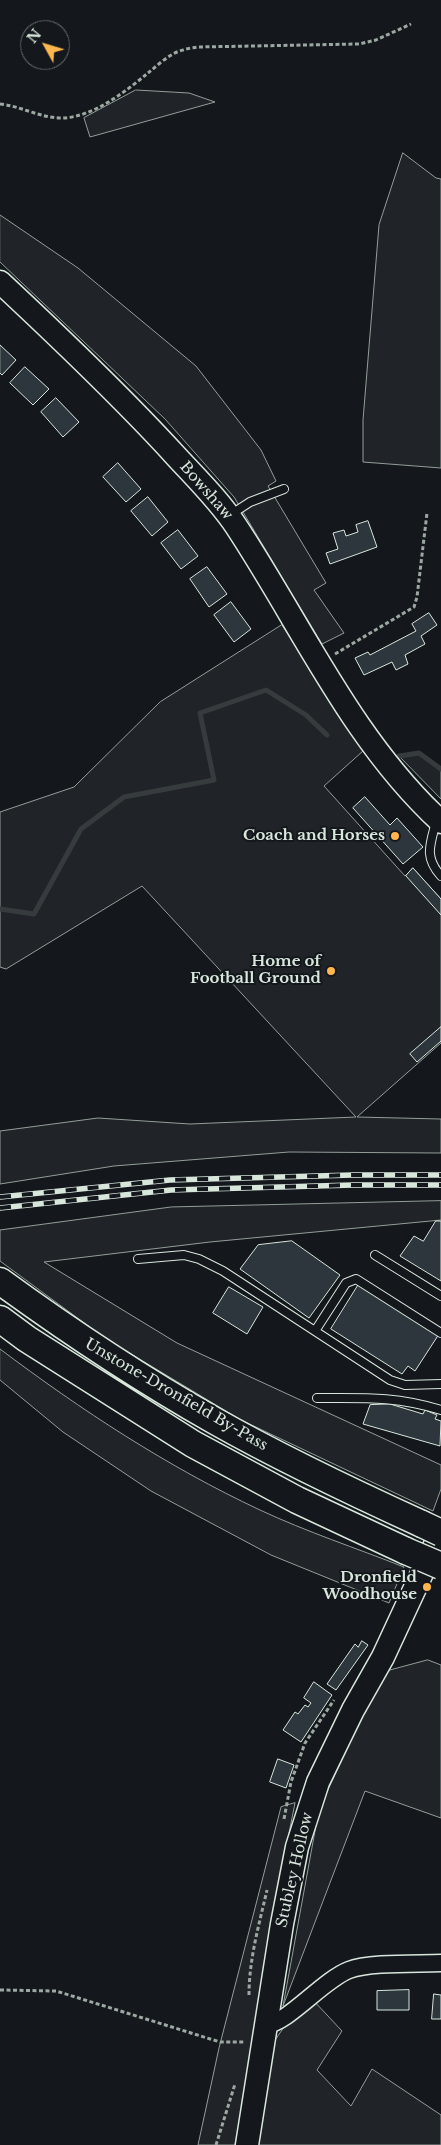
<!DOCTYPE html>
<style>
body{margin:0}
#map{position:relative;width:441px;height:2145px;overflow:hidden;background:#14181c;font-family:"Libre Baskerville",serif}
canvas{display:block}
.north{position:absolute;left:20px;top:20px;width:50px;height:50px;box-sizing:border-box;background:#14181c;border:1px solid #626a69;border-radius:50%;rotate:309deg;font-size:14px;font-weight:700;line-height:20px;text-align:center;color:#d8e6dc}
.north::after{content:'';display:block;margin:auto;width:18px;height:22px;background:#ffb74d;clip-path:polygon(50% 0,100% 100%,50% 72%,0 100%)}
</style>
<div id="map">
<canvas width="441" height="2145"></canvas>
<div class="north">N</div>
</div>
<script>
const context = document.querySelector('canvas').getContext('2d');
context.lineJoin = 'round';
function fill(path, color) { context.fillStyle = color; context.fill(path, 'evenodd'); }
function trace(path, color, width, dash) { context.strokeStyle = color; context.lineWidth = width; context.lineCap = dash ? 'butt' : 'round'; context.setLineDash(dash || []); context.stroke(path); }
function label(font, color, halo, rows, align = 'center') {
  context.font = font + ' "Libre Baskerville",serif'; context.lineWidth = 4; context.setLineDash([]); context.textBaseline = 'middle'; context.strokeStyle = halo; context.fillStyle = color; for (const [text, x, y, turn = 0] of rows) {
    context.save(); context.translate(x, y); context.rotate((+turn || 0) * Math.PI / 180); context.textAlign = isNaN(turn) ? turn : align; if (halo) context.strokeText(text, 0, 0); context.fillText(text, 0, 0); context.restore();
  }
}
const green = new Path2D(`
 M 136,90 L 189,93 L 215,102 L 90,137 L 84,118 Z
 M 403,153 L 436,178 L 441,179 L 441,468 L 363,462 L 363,420 L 379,225 Z
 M 0,215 L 78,268 L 196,366 L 261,450 L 276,481 L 268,486 L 326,583 L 314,590 L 344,633 L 322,644 L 234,497 L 165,419 L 0,262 Z
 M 282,625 L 363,751 L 324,786 L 405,876 L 413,868 L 441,899 L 441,1043 L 357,1117 L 441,1119 L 441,1153 L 289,1152 L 114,1166 L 0,1184 L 0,1131 L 98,1118 L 190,1124 L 356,1117 L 142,886 L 6,969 L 0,967 L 0,812 L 74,787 L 160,702 Z
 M 419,753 L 441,769 L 441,799 L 399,756 Z
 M 441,1201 L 441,1220 L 210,1242 L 44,1262 L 177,1343 L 441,1465 L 441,1489 L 433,1511 L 241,1420 L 106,1339 L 0,1261 L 0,1230 L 171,1207 Z
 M 0,1349 C 81,1410 168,1467 260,1510 C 307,1532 356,1548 404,1567 L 389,1603 L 271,1555 L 151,1491 L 63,1432 L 0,1380 Z
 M 428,1660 L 441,1665 L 441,1818 L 365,1791 L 283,2006 L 319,1809 L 377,1684 L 387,1671 Z
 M 295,1803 L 268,1939 L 253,2052 L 235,2145 L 198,2145 L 219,2048 L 281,1807 Z
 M 313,2000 L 342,2031 L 317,2070 L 351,2106 L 372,2069 L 441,2115 L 441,2145 L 251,2145 L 269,2049 L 284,2027 Z`);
const stream = new Path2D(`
 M 399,756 L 419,753 L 441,769
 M 0,909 L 34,914 L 81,829 L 124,797 L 214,780 L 200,713 L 266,690 L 306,715 L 327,735`);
const building = new Path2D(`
 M 0,345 L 16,360 L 2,375 L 0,373 Z
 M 25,367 L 49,389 L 33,405 L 10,383 Z
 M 56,398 L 79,422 L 63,437 L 41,412 Z
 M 118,463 L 141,489 L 126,502 L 103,477 Z
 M 148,497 L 168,522 L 152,536 L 131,511 Z
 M 368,521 L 377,547 L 330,564 L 326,553 L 338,549 L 333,533 L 344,530 L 346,536 L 358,532 L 356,525 Z
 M 178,530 L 198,556 L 181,569 L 161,543 Z
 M 207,567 L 227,594 L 209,607 L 190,579 Z
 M 231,602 L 251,629 L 234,642 L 214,615 Z
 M 429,613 L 437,625 L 421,636 L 425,644 L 405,655 L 408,664 L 396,670 L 392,662 L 364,675 L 355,658 L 368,652 L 370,655 L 416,631 L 412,624 Z
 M 365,797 L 390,825 L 397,818 L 423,847 L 403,864 L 353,808 Z
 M 413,868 L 441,899 L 441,915 L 406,876 Z
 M 441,1027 L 441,1041 L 417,1062 L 410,1054 Z
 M 436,1221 L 441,1221 L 441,1281 L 400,1256 L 414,1236 L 423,1241 Z
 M 292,1241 L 340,1275 L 309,1318 L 240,1269 L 258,1245 Z
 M 359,1284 L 439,1334 L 415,1371 L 408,1366 L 402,1374 L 331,1329 Z
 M 229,1287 L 263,1307 L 247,1334 L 213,1313 Z
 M 390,1404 L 423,1414 L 425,1410 L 437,1415 L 435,1419 L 441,1421 L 440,1446 L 363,1424 L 370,1405 Z
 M 362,1641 L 368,1645 L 336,1690 L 327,1684 L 355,1644 L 358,1647 Z
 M 314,1682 L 332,1695 L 301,1742 L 283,1730 L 295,1712 L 298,1714 L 305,1705 L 308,1707 L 311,1703 L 304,1698 Z
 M 278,1759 L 294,1765 L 286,1788 L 270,1782 Z
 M 409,1990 L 409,2010 L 377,2010 L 377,1991 Z
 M 434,1994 L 441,1995 L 441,2019 L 432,2019 Z`);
const path = new Path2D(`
 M 0,104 C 21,106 42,119 64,118 C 94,116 125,92 148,73 C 158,65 170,53 183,50 C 188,48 193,48 198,47 L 359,44 L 376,40 L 411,24
 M 335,654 L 414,607 L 417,597 L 427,513
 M 284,1819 L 291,1782 L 305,1743 L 334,1700
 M 0,1990 L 56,1991 L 220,2042 L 244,2042
 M 249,1995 C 249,1959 259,1925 267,1890
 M 216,2145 L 235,2084`);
const service = new Path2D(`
 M 230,515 L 250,502 L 284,489
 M 436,822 C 430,845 424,857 441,876
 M 375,1255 L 441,1296
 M 138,1259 L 184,1255 L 199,1259 L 223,1271 L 390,1380 L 405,1385 L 441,1384
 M 315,1331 L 346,1283 L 356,1279 L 441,1333
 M 317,1398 C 363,1398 396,1396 441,1410`);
const minor = new Path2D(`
 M 266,2025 C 288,2023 323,1980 349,1970 C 369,1962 417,1964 441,1963`);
const secondary = new Path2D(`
 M 0,282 C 60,338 119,394 174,454 C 195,477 219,500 236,526 C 302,626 352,740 441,822
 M 247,2145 L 282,1924 L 297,1847 L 318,1782 L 353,1710 L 383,1657 L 441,1532`);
const trunk = new Path2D(`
 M 0,1281 C 70,1332 141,1379 215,1421 C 282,1459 352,1492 422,1524
 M 0,1319 L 27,1339 L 193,1444 L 297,1500 L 406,1551`);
const rail = new Path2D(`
 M 0,1197 L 170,1180 L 353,1175 L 441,1175
 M 0,1208 L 171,1190 L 353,1185 L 441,1185`);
const trunkBridge = new Path2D(`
 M 422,1524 L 441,1533
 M 406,1551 L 441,1566`);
const markers = [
 [395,836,5,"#ffb74d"],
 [331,971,5,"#ffb74d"],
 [427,1587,5,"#ffb74d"]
];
const streetNames = [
 ["Bowshaw",206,491,49],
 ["Unstone-Dronfield By-Pass",176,1395,30],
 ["Stubley Hollow",295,1870,-77]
];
const poiNames = [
 ["Coach and Horses",385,836],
 ["Home of",321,962],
 ["Football Ground",321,979],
 ["Dronfield",417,1578],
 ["Woodhouse",417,1595]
];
fill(green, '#202428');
trace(green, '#939e99', 1);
trace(stream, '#363b3e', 5);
fill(building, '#2c363c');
trace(building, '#d8e6dc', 1);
trace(service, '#d8e6dc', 10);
trace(minor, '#d8e6dc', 19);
trace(secondary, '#d8e6dc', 25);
trace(trunk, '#d8e6dc', 29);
trace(path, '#9da8a2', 3, [4, 2.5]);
trace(service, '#14181c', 8);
trace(minor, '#14181c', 16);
trace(secondary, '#14181c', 22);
trace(trunk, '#14181c', 26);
trace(rail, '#d8e6dc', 5.5);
trace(rail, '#14181c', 4, [11]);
trace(trunkBridge, '#d8e6dc', 29, []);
trace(trunkBridge, '#14181c', 26);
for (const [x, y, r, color] of markers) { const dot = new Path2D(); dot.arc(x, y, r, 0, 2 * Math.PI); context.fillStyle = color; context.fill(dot); trace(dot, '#14181c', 2); }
label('15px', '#d8e6dc', '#14181c', streetNames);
label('bold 15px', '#d8e6dc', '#14181c', poiNames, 'right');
</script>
